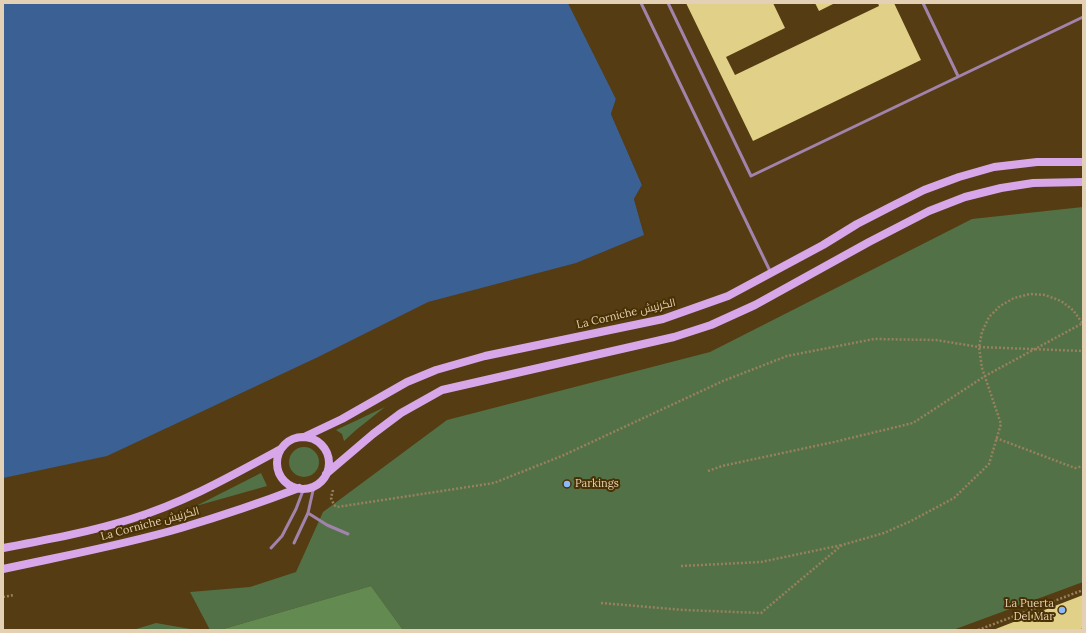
<!DOCTYPE html>
<meta charset="utf-8">
<style>
body{margin:0}
#map{position:relative;width:1086px;height:633px;overflow:hidden;background:#553c12;font-family:Lora,serif}
canvas{display:block}
.frame{position:absolute;inset:0;border:4px solid #e3d0b5;pointer-events:none}
</style>
<div id="map">
<canvas width="1086" height="633"></canvas>
<div class="frame"></div>
</div>
<script>
const context = document.querySelector('canvas').getContext('2d');
context.lineJoin = 'round';
function fill(path, color) { context.fillStyle = color; context.fill(path, 'evenodd'); }
function trace(path, color, width, dash) { context.strokeStyle = color; context.lineWidth = width; context.lineCap = dash ? 'butt' : 'round'; context.setLineDash(dash || []); context.stroke(path); }
function label(font, color, halo, rows, align = 'center') {
  context.font = font + ' Lora,Cairo,serif'; context.lineWidth = 4; context.setLineDash([]); context.textBaseline = 'middle'; context.strokeStyle = halo; context.fillStyle = color; for (const [text, x, y, turn = 0] of rows) {
    context.save(); context.translate(x, y); context.rotate((+turn || 0) * Math.PI / 180); context.textAlign = isNaN(turn) ? turn : align; if (halo) context.strokeText(text, 0, 0); context.fillText(text, 0, 0); context.restore();
  }
}
const green = new Path2D(`
 M 1083,207 L 1083,582 L 953,630 L 403,630 L 371,586 L 220,630 L 210,630 L 190,592 L 250,587 L 296,572 L 323,512 L 447,420 L 710,352 L 972,219 Z
 M 385,407 L 356,430 L 344,441 L 342,434 L 336,430 Z
 M289 462a15 15 0 1 1 30 0a15 15 0 1 1-30 0Z
 M 261,473 L 267,486 L 196,506 Z
 M 156,623 L 196,630 L 133,630 Z`);
const forest = new Path2D(`
 M 371,586 L 403,630 L 220,630 Z`);
const water = new Path2D(`
 M 3,3 L 568,3 L 616,99 L 611,114 L 642,185 L 634,199 L 644,235 L 576,263 L 428,302 L 316,358 L 107,456 L 3,478 Z`);
const pier = new Path2D(`
 M 568,3 L 570,3 L 618,99 L 613,114 L 644,185 L 636,200 L 646,235 L 645,237 L 634,199 L 642,185 L 611,114 L 616,99 Z`);
const building = new Path2D(`
 M 686,3 L 773,3 L 785,28 L 726,57 L 735,75 L 879,6 L 878,3 L 894,3 L 921,60 L 753,141 Z
 M 815,3 L 835,3 L 819,11 Z
 M 1083,595 L 1083,628 L 1079,630 L 993,630 Z`);
const path = new Path2D(`
 M 996,438 L 1075,468 L 1083,466
 M 708,471 L 722,466 L 834,442 L 913,423 L 985,376 L 1083,323
 M 333,490 L 331,498 L 334,505 L 337,507 L 494,483 L 564,455 L 723,381 L 787,356 L 874,339 L 936,340 L 979,347 L 1083,351
 M 681,566 L 761,562 L 842,545
 M 3,597 L 14,595
 M 601,603 L 684,610 L 761,613 L 842,545 L 884,533 L 911,521 L 954,498 L 989,464 L 1001,424 L 982,368 L 979,347 L 982,332 L 989,317 L 1000,306 L 1014,298 L 1030,294 L 1045,295 L 1061,301 L 1073,310 L 1083,324
 M 978,630 L 1083,590`);
const service = new Path2D(`
 M 641,3 L 770,271
 M 668,3 L 751,176 L 1083,17
 M 923,3 L 958,76
 M 308,513 L 327,525 L 348,534
 M 294,543 L 308,513 L 314,486
 M 271,548 L 282,536 L 296,509 L 304,488`);
const secondary = new Path2D(`
 M 304,437 L 342,419 L 407,382 L 436,370 L 485,356 L 663,319 L 728,296 L 823,245 L 857,224 L 892,206 L 924,190 L 959,177 L 994,167 L 1037,162 L 1083,162
 M277 463a26 26 0 1 1 52 0a26 26 0 1 1-52 0Z
 M 326,474 L 373,434 L 401,413 L 442,390 L 674,337 L 711,325 L 755,305 L 869,242 L 929,211 L 965,197 L 1001,188 L 1033,183 L 1083,182
 M 3,548 C 46,540 90,532 131,519 C 184,503 233,475 281,449
 M 3,569 C 63,556 123,545 181,528 C 221,516 260,503 299,488`);
const markers = [
 [567,484,4,"#8abafc"],
 [1062,610,4,"#8abafc"]
];
const streetNames = [
 ["La Corniche الكرنيش",626,314,-13],
 ["La Corniche الكرنيش",150,524,-15]
];
const poiNames = [
 ["Parkings",575,484],
 ["La Puerta",1054,604,"right"],
 ["Del Mar",1054,617,"right"]
];
fill(green, '#537146');
fill(forest, '#628a51');
fill(water, '#3b6094');
fill(pier, '#553c12');
fill(building, '#e1d088');
trace(path, '#97815e', 2.5, [2, 2]);
trace(service, '#a183ac', 3);
trace(secondary, '#d7a7e9', 8);
for (const [x, y, r, color] of markers) { const dot = new Path2D(); dot.arc(x, y, r, 0, 2 * Math.PI); context.fillStyle = color; context.fill(dot); trace(dot, '#4a3104', 1.5); }
label('11px', '#e3d0b5', '#4a3104', streetNames);
label('11px', '#e3d0b5', '#4a3104', poiNames, 'left');
</script>
